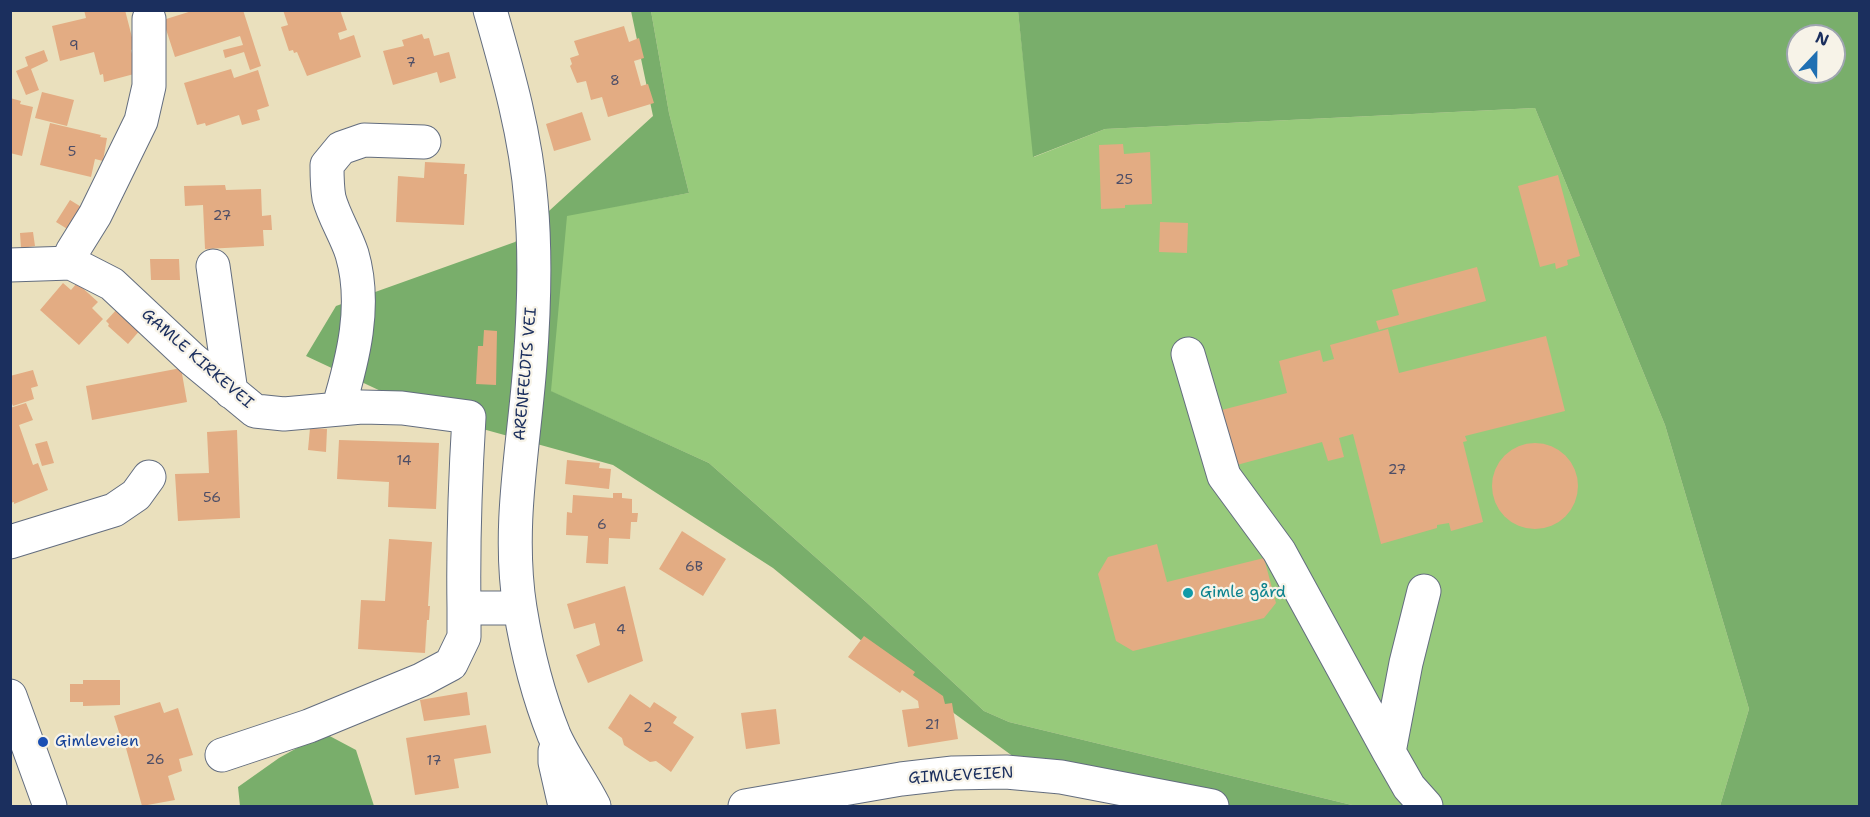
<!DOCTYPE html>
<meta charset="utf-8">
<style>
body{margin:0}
#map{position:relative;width:1870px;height:817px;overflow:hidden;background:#eae0bd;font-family:"Shantell Sans",sans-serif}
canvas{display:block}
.frame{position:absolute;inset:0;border:12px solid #1b2f5e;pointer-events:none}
.north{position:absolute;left:1786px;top:24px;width:60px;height:60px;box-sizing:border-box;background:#f7f3e8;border:2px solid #9fa5b1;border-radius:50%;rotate:22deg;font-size:16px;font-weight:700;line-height:24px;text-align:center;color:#1b2f5e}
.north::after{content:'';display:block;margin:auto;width:21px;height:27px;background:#1f6fb2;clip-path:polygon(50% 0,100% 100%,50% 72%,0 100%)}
</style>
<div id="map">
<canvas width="1870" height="817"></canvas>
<div class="frame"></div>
<div class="north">N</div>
</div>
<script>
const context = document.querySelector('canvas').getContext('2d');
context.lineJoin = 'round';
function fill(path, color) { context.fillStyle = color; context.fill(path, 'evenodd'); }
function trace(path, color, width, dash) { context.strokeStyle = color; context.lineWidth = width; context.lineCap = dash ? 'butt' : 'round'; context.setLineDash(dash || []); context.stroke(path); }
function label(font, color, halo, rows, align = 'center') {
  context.font = font + ' "Shantell Sans",sans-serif'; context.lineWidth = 4.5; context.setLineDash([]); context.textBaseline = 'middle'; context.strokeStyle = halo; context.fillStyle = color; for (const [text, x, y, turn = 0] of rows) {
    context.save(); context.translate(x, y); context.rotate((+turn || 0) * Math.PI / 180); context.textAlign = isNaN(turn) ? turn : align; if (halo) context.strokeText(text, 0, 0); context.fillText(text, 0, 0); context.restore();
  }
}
const green = new Path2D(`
 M 651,11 L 1018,11 L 1034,157 L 1105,129 L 1535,108 L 1665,425 L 1749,709 L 1720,806 L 1356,806 L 1009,722 L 984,711 L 865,601 L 709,463 L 550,391 L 566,215 L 689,193 L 669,113 Z`);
const forest = new Path2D(`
 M 631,11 L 651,11 L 669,113 L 689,193 L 567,216 L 551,391 L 709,463 L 865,601 L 984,711 L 1009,722 L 1356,806 L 1158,806 L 1029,768 L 914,684 L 773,568 L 613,465 L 432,415 L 306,356 L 336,306 L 515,242 L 653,116 Z
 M 1018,11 L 1859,11 L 1859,806 L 1720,806 L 1749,709 L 1665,425 L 1535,108 L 1105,129 L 1033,157 ZM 1798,36 L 1834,36 L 1834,72 L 1798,72 Z
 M 324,733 L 356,750 L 374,806 L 240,806 L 238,787 L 279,758 Z`);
const building = new Path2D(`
 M 84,10 L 125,10 L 135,49 L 131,50 L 135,66 L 132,67 L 134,74 L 104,82 L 103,74 L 100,75 L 94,52 L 60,61 L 52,26 L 86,18 Z
 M 195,10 L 243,10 L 261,66 L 250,70 L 244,52 L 225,58 L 223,50 L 243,45 L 240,36 L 175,57 L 163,20 Z
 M 283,10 L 340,10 L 347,30 L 338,33 L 340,40 L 354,35 L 361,57 L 307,76 L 297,52 L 294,53 L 293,50 L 289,51 L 281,27 L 288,25 Z
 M 624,26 L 629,42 L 639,38 L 644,58 L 634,61 L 641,86 L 648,84 L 654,103 L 608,117 L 602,97 L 591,100 L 586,81 L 577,83 L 570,66 L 572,64 L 570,58 L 579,55 L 574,41 Z
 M 422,34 L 424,39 L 429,38 L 434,56 L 449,52 L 456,78 L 440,83 L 437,72 L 393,85 L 383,51 L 404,46 L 402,40 Z
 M 44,50 L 48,61 L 31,69 L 39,90 L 26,95 L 16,71 L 28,66 L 25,57 Z
 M 231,69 L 234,78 L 258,70 L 269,106 L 257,110 L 260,120 L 242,125 L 239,115 L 206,126 L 205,123 L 197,125 L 184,83 Z
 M 42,92 L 74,100 L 67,126 L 35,118 Z
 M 10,98 L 21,101 L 20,104 L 33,107 L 22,156 L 10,153 Z
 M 582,112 L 591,140 L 554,151 L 546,124 Z
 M 50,123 L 101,135 L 100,137 L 107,138 L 103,161 L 95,159 L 91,177 L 40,165 Z
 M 1123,144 L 1124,154 L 1150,152 L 1152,204 L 1125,205 L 1125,208 L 1101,209 L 1099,145 Z
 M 425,162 L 465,164 L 464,174 L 467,174 L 464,225 L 396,222 L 398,176 L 424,178 Z
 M 1558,175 L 1580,256 L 1567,260 L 1568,265 L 1556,269 L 1555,263 L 1540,267 L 1518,186 Z
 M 225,185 L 226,190 L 261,189 L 262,216 L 271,215 L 272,230 L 263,230 L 264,246 L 205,249 L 203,205 L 185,206 L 184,186 Z
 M 70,200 L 83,208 L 69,230 L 56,222 Z
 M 1160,222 L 1188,223 L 1187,253 L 1159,252 Z
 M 33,232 L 35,246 L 21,248 L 20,233 Z
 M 150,259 L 179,259 L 180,280 L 151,280 Z
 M 1477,267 L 1486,301 L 1379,330 L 1376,321 L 1399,315 L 1392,290 Z
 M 63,283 L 71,290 L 77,283 L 98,302 L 92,308 L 103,319 L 79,345 L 40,310 Z
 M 118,308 L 141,329 L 128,344 L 108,326 L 109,324 L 106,321 Z
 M 1388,329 L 1399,373 L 1546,336 L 1565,411 L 1465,436 L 1467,441 L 1463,442 L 1483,522 L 1451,531 L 1449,523 L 1437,525 L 1437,528 L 1381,544 L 1353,434 L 1339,438 L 1344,457 L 1328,461 L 1322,442 L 1233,466 L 1218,411 L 1287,393 L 1279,361 L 1320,350 L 1323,362 L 1334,359 L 1330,345 Z
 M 484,330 L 497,331 L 496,385 L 476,384 L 478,346 L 483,346 Z
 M 181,368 L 187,402 L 92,420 L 86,386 Z
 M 33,370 L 38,386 L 31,388 L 34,399 L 13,406 L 10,399 L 10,376 Z
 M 26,403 L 33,420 L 19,425 L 33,465 L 38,463 L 48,490 L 14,504 L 14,502 L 10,503 L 10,408 Z
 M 310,428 L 327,429 L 326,452 L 308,450 Z
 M 237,430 L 240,518 L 178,521 L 175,474 L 209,473 L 207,432 Z
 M 339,440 L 439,443 L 436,509 L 388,507 L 389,482 L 337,479 Z
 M 47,441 L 54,463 L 42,466 L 35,444 Z
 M1492 486a43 43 0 1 1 86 0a43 43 0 1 1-86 0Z
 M 567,460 L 600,463 L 599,468 L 611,469 L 609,489 L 565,484 Z
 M 613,493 L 622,493 L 622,498 L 632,499 L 632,513 L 638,513 L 637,522 L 631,522 L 630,539 L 609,538 L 608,564 L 586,563 L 588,536 L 566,535 L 567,512 L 572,513 L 573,495 L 613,498 Z
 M 682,531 L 726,559 L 703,596 L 659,569 Z
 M 389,539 L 432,542 L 428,606 L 430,606 L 429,620 L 427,620 L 425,653 L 358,649 L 361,600 L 385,601 Z
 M 1157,544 L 1167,582 L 1264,558 L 1276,603 L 1264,618 L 1133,651 L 1116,641 L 1098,574 L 1108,557 Z
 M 625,586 L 643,661 L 588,683 L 576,655 L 600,645 L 595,623 L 574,629 L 567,604 Z
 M 864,636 L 915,672 L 913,675 L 943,696 L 945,704 L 952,703 L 958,739 L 908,747 L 902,710 L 919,708 L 918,701 L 902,690 L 900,693 L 848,657 Z
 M 83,680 L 120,680 L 120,705 L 83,706 L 83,702 L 70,702 L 70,684 L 83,684 Z
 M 467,692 L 470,715 L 424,721 L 420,700 Z
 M 630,694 L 650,708 L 654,702 L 677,717 L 673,723 L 694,737 L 671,772 L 656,761 L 650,762 L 624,745 L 622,738 L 608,728 Z
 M 160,702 L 164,713 L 178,708 L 193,755 L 179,759 L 182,771 L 168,776 L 175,800 L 142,806 L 124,741 L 122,742 L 114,716 Z
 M 776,709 L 780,744 L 746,749 L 741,713 Z
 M 486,725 L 491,753 L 454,759 L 459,788 L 415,795 L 406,738 Z`);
const minor = new Path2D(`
 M 490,10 C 508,73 526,136 531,201 C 536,255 534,311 530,364 C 524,446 507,526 520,608 C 527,651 538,695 554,735 C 564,758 582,782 594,806
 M 71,263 L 72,252 L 95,215 L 141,121 L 149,86 L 149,19
 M 10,265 L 71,263 L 112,284 L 192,359 L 255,411 L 284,414 L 362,407 L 402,408 L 469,417 C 465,482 463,543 464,608 L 520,608
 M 213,266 L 231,392
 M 1188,354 L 1224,476 L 1279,551 L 1389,752
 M 338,409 C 353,359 367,305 352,254 C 346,235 334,217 329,198 C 327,187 327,176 327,165 L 341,148 L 364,140 L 424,142
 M 10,542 L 114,510 L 136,495 L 149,477
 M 1424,591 L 1406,663 L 1389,752 L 1409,787 L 1426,806
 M 555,751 L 555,762 L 565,806
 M 222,755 L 309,726 L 421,680 L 451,664 L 464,637 L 464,608
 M 745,806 L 901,779 L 953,773 L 1006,772 L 1061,777 L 1212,806`);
const major = new Path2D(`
 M 10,696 L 50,806`);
const markers = [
 [1188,593,6,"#0f9aa8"],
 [43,742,6,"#1a4fb4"]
];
const numberNames = [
 ["9",74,46],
 ["7",411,63],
 ["8",615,81],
 ["5",72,152],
 ["25",1124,180],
 ["27",222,216],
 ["14",404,461],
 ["27",1397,470],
 ["56",212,498],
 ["6",602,525],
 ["6B",694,567],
 ["4",621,630],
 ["21",932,725],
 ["2",648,728],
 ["26",155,760],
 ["17",434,761]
];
const streetNames = [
 ["GAMLE KIRKEVEI",197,359,41],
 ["ARENFELDTS VEI",526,374,-85],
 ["GIMLEVEIEN",961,776,-3]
];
const cultureNames = [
 ["Gimle gård",1200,593]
];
const transitNames = [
 ["Gimleveien",55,742]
];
fill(green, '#97ca7b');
fill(forest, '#79ae6b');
fill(building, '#e3ac83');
trace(minor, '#636d7f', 35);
trace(major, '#636d7f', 35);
trace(minor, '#fff', 33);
trace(major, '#fff', 33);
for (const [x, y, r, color] of markers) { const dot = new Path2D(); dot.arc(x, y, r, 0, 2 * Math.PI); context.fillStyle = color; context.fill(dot); trace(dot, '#f7f3e8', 2); }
label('14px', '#4d4e67', null, numberNames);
label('16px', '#1b2f5e', '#f7f3e8', streetNames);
label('16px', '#0d838f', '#f7f3e8', cultureNames, 'left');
label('16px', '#164399', '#f7f3e8', transitNames, 'left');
</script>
